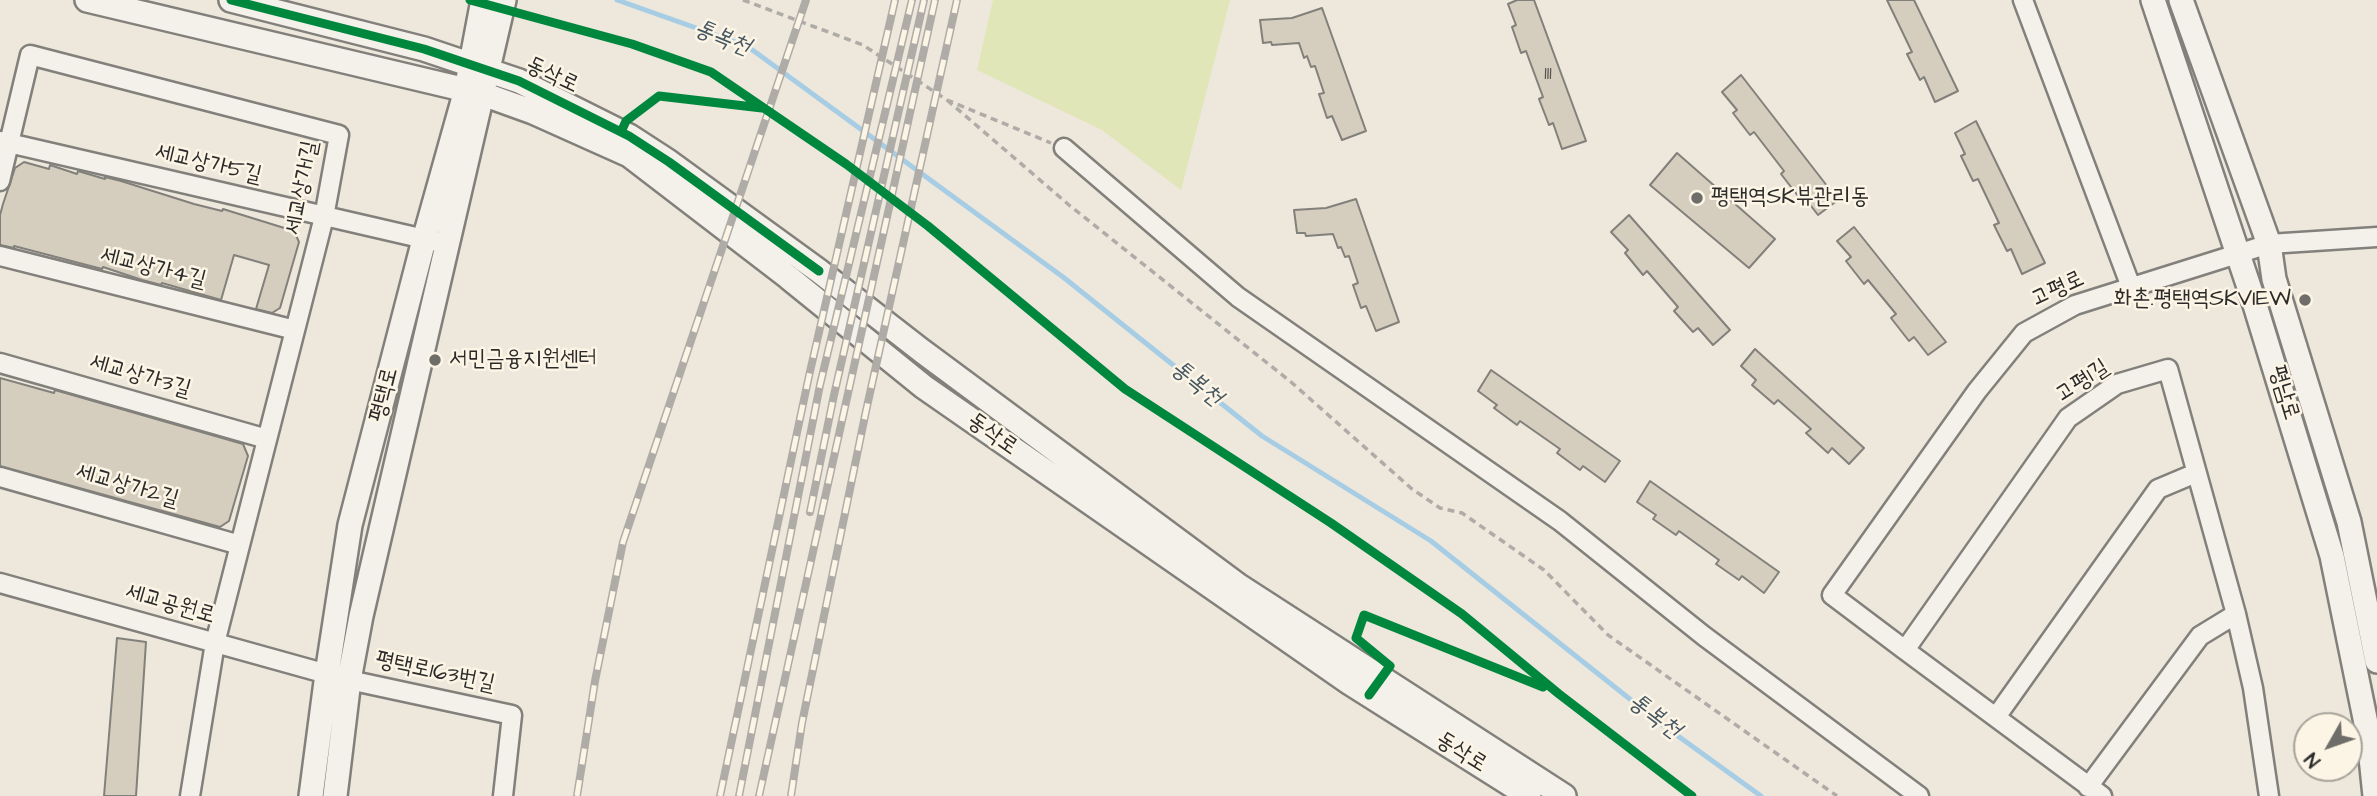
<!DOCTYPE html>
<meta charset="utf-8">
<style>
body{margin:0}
#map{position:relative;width:2377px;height:796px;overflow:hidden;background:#ede7dc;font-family:"Architects Daughter",sans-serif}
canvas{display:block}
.north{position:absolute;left:2293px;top:712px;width:70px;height:70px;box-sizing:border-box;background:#fcf5e5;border:2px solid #a8a49b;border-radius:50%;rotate:230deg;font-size:19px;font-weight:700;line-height:28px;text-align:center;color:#2b2b2b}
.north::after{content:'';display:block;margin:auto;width:24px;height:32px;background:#6f6d69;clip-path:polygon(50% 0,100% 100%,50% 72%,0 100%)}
</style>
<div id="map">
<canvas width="2377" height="796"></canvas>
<div class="north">N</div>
</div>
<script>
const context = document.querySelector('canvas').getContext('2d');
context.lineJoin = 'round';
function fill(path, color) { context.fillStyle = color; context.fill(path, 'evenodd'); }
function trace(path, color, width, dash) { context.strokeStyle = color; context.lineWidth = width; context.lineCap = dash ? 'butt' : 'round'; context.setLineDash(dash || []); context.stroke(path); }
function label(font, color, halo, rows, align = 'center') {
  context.font = font + ' "Architects Daughter","Poor Story",sans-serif'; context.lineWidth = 5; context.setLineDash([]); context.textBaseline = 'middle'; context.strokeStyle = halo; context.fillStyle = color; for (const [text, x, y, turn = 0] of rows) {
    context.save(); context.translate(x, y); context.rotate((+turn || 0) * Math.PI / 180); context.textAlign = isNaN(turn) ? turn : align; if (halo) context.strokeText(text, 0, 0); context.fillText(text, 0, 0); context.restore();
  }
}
const green = new Path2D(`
 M 993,0 L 1230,0 L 1181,190 L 1102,130 L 977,70 Z`);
const stream = new Path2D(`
 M 617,0 L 747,46 L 1063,277 L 1262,436 L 1431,541 L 1660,723 L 1761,796`);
const building = new Path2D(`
 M 1517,0 L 1534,0 L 1586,141 L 1562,149 L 1553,123 L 1549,125 L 1539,99 L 1543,97 L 1526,51 L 1521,53 L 1512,27 L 1516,25 L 1508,4 Z
 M 1887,0 L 1914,0 L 1958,91 L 1935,102 L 1924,77 L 1920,80 L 1907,54 L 1912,52 Z
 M 1322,8 L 1366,131 L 1342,140 L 1332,116 L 1327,118 L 1319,94 L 1324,93 L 1315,66 L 1311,67 L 1307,56 L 1304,58 L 1299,43 L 1272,45 L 1271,42 L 1263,43 L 1260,20 L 1292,18 Z
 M 1741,75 L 1838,200 L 1818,215 L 1801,193 L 1798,196 L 1781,174 L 1784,171 L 1754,132 L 1750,135 L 1733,113 L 1737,110 L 1722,92 Z
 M 1976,121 L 2045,263 L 2022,274 L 2011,249 L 2007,251 L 1994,225 L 1999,223 L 1978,179 L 1973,181 L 1961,156 L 1965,154 L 1955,133 Z
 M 1677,153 L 1775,239 L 1749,268 L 1650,185 Z
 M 24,162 L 49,169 L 50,165 L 77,174 L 78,171 L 105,179 L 105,177 L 121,181 L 194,204 L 222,211 L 223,209 L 294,231 L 299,242 L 280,308 L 272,313 L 256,309 L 269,265 L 234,255 L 221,300 L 162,283 L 161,285 L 142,280 L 103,267 L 102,269 L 14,246 L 14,248 L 0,245 L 0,215 L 3,204 L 15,168 Z
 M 1356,199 L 1399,322 L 1376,331 L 1366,306 L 1361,308 L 1353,285 L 1358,283 L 1349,256 L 1345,257 L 1341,247 L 1338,248 L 1333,234 L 1306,236 L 1305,233 L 1297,233 L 1294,210 L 1326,208 Z
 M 1629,215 L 1730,330 L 1713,345 L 1698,328 L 1693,332 L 1674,311 L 1678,307 L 1647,271 L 1643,275 L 1625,253 L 1628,250 L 1611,232 Z
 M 1854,227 L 1946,342 L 1928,355 L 1914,337 L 1909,341 L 1891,318 L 1896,314 L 1868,280 L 1864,284 L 1846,261 L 1851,257 L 1837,241 Z
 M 1755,349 L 1864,448 L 1849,464 L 1832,448 L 1828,453 L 1806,433 L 1811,429 L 1778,400 L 1774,404 L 1752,385 L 1756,380 L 1741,366 Z
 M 1491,370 L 1620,461 L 1605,482 L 1583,466 L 1580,470 L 1557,453 L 1560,449 L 1520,421 L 1517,425 L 1494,408 L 1497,405 L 1478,391 Z
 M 0,378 L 54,393 L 55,390 L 243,444 L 248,456 L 229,521 L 220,527 L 0,466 Z
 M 1650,481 L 1779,572 L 1764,593 L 1742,576 L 1739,580 L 1716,564 L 1719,560 L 1679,531 L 1676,535 L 1653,519 L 1656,515 L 1637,502 Z
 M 117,638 L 146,642 L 136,796 L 104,796 Z`);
const path = new Path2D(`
 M 743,0 L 863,45 L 947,100 L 1051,143
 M 947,100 L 1069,205 L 1291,382 L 1412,489 L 1440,508 L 1462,513 L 1544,570 L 1608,635 L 1837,796`);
const minor = new Path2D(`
 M 2023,0 L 2131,287
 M 0,141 L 446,244
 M 1064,148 L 1238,297 L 1560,521 L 1704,636 L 1919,796
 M 0,181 L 30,55 L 339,135 L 324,217 L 215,643 L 190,796
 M 0,256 L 295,330
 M 0,363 L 267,439
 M 0,477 L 240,545
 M 0,583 L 327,674
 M 1905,650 L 1832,595 L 1977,391 L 2024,333 L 2075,305 L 2269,244 L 2377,237
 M 349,680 L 512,715 L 503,796
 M 1996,717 L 2158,489 L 2196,473
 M 2088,787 L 2200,636 L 2236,614
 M 2102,796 L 1905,650 L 2068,418 L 2117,384 L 2168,369 L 2236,614 L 2253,688 L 2269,796`);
const tertiary = new Path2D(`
 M 87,0 L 483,94 L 533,112 L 629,155 L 788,277 L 924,387 L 1350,683 L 1529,796
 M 231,0 L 424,49 L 519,81 L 629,136 L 669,162 L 819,271 L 922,351 L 1239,586 L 1564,796
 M 2153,0 L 2255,305 L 2332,556 L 2369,738 L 2375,796
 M 2181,0 L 2269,244 L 2274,279 L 2349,522 L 2377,661
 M 311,796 L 327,674 L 350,525 L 424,240 L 466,90 L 483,0
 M 335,796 L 349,680 L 361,616 L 504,0`);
const rail = new Path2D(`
 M 810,512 L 834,395 L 924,0
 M 577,796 L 595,681 L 623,542 L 806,0
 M 720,796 L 809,376 L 895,0
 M 739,796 L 820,385 L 912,0
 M 759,796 L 935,0
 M 791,796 L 802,723 L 866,411 L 957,0`);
const cycleway = new Path2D(`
 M 231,0 L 424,49 L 519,81 L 629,136 L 669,162 L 819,271
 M 470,0 L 632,44 L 711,72 L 846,164 L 928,226 L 1125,389 L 1331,523 L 1462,614 L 1559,694 L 1692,796
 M 621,132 L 626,121 L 659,96 L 762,108
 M 1369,695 L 1390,666 L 1356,638 L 1364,615 L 1543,687`);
const markers = [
 [1697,198,7,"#6f6d69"],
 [2305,300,7,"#6f6d69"],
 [435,360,7,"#6f6d69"]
];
const numberNames = [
 ["111",1548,75]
];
const streetNames = [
 ["동삭로",552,76,25],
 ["세교상가5길",208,165,13],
 ["세교상가1길",303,188,-79],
 ["세교상가4길",153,269,14],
 ["고평로",2058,290,-25],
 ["세교상가3길",140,377,16],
 ["고평1길",2083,382,-33],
 ["평남로",2283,393,73],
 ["평택로",385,395,-76],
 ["동삭로",992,435,35],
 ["세교상가2길",127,487,16],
 ["세교공원로",170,605,16],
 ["평택로163번길",435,673,12],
 ["동삭로",1461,753,32]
];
const poiNames = [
 ["평택역SK뷰관리동",1711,198],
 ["화촌.평택역SKVIEW",2291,300,"right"],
 ["서민금융지원센터",449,360]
];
const waterNames = [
 ["통복천",722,39,22],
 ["통복천",1196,384,39],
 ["통복천",1654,717,37]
];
fill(green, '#e0e6b7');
trace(stream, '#a7cde4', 5);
fill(building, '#d5cdbe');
trace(building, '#82807b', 2);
trace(minor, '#82807b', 23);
trace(tertiary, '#82807b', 28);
trace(path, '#afaca8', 3.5, [7, 5]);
trace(minor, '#f4f0ea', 18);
trace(tertiary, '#f4f0ea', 23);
trace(rail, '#afaca8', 8);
trace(rail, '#fcf5e5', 5, [16]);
trace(cycleway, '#00873e', 9);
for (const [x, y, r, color] of markers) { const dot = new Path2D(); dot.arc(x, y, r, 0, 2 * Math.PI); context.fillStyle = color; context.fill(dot); trace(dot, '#fcf5e5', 2.5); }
label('19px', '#565450', null, numberNames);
label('23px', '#2b2b2b', '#fcf5e5', streetNames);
label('23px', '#2b2b2b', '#fcf5e5', poiNames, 'left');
label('italic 24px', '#475864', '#fcf5e5', waterNames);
</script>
